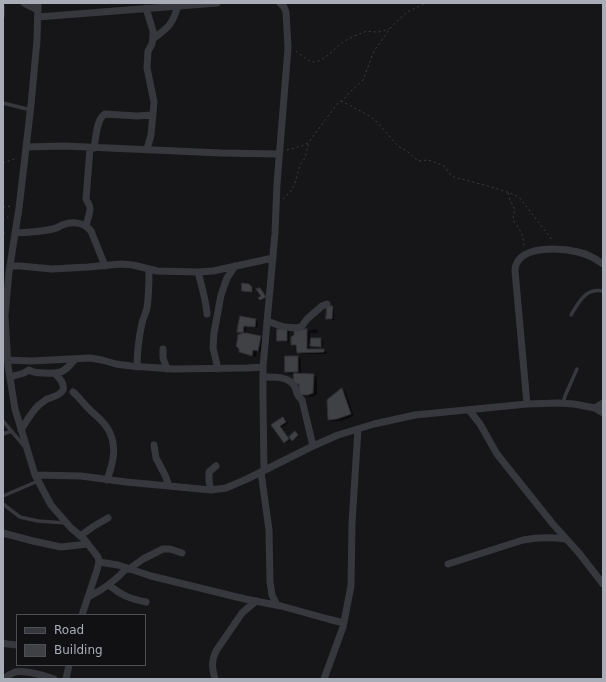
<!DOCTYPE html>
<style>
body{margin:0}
#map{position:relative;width:606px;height:682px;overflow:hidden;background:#161618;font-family:"DejaVu Sans",sans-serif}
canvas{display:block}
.frame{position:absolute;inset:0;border:4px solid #a8adb8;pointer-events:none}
.legend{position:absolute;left:16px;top:614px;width:130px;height:52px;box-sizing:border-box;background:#111113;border:1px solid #4d4f55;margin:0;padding:5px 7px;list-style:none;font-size:12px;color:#a8adb8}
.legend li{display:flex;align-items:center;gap:8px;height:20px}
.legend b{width:20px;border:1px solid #4d4f55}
</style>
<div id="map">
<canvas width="606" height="682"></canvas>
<div class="frame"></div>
<ul class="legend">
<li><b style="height:5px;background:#37383d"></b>Road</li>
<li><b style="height:11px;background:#404145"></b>Building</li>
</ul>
</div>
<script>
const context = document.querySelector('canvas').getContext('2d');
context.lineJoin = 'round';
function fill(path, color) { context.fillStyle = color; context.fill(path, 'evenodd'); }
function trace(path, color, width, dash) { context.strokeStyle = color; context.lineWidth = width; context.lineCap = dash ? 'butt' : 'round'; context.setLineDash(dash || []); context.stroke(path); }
const shadow = new Path2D(`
 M 251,286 L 254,289 L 254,292 L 245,292 L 243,290 Z
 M 332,307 L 334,308 L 334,320 L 329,320 L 327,318 Z
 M 241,317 L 256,320 L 258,321 L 257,328 L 246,326 L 245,334 L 238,332 Z
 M 317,329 L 318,333 L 310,333 L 310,339 L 321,339 L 323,340 L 323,347 L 314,347 L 310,345 L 310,350 L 323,350 L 327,352 L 327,354 L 301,354 L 298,352 L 297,347 L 295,347 L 292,345 L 306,330 L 310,332 L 310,330 Z
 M 287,330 L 289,331 L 289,342 L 281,342 L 278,341 Z
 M 261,337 L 264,339 L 261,352 L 257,351 L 256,357 L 243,354 L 240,352 Z
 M 298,357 L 301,359 L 301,374 L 314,375 L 317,377 L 317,395 L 312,397 L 303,396 L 300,394 L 300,385 L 298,385 L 294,383 L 295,374 L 289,374 L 286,372 Z
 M 342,389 L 345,391 L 354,416 L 341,421 L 332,421 L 329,419 Z
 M 283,418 L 285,419 L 288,423 L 282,428 L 290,440 L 286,443 L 284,442 L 272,425 Z`);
const building = new Path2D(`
 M 242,283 L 249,284 L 252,287 L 252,292 L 242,291 Z
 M 260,288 L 266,297 L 260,300 L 258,298 L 261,296 L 256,289 Z
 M 327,306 L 333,306 L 332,319 L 326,319 Z
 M 240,316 L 256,319 L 255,327 L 244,326 L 243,333 L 237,332 Z
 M 277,329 L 287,329 L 287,341 L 277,341 Z
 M 307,329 L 307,349 L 324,349 L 324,352 L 297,353 L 296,345 L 291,345 L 291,337 L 294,335 L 294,330 Z
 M 243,333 L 246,333 L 261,336 L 258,351 L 253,350 L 252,356 L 239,352 L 239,349 L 236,346 L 237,342 L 238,335 Z
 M 311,338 L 321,338 L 321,347 L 310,346 Z
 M 285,356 L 298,356 L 298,372 L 285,372 Z
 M 294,373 L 314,374 L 313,393 L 308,395 L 299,395 L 299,384 L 293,384 Z
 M 342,388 L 351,414 L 337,419 L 328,420 L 327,400 Z
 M 283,417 L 286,422 L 280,426 L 289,439 L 284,443 L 271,425 Z
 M 295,431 L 298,435 L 292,441 L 289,437 Z`);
const path = new Path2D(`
 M 296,51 C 299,54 311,63 314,62 C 326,60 333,49 342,43 C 347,39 356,35 362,33 C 367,30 372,32 377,32 C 381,32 385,30 389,29
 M 341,101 L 353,107 L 371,117 L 378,123 L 398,146 L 408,152 L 418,161 L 428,160 L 439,164 L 444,166 L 450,174 L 454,177 L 488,186 L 510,193 L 519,197 L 553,241
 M 287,150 L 302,146 L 308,143 L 338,103 L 344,99 L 349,93 L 363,80 L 374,51 L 392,26 L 407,12 L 426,3
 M 3,163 L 17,158
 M 508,193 L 510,200 L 515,210 L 513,216 L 514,222 C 522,232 523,234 524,247
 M 283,199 L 291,191 L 295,183 L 300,165 L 305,158 L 309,141
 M 3,207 L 13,206
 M 3,221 L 10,215
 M 3,233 L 8,233`);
const service = new Path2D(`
 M 3,6 L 3,16
 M 3,103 L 31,110
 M 571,315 C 579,302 585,288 603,291
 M 563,403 L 565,396 L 577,369
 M 3,421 L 24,446
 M 3,434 L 12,431
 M 3,496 L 38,481
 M 3,504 L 20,517 L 38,521 L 66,523`);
const minor = new Path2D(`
 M 24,3 L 38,10
 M 38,3 L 37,40 L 31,105 L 19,208 L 9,272 L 5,316 L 8,366 L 15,409 L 35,475 L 51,505 L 71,528 L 84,539 L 98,557 L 99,562 L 97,570 L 82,615
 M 146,8 L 153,31 L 153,37 L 152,44 L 148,51 L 147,68 L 154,102 L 151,135 L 147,149
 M 38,17 L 217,3
 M 153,39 C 169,27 172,25 178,6
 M 26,147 L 64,146 L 221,153 L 279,154
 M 94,148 C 96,139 96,119 105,114 L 137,116 L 153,115
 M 86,226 C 87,221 90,214 90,208 C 90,205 87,202 86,199 L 90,148
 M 15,233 C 28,232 41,232 53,229 C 57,228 59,227 62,225 C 73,221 84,222 91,231 L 105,266
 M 10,266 L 20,266 L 52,269 L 88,267 L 121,264 L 133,265 L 157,271 L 198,272 L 213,271 L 273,258
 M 198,272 C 202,287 206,300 207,314
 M 267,321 L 278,325 L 285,327 L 297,328 L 302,326 L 307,319 L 322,306 L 327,304
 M 163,349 L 163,358 L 167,369
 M 7,360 L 31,361 L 90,358 L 102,360 L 116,364 L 131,366 L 173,369 L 247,368 L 263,367
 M 137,367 C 137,352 139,337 142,323 C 143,318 146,313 147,308 C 149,295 149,282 149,269
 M 218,369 L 213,348 L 214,333 L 221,295 L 227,278 L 235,266
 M 10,377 L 24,373 L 29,370 C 34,373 38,373 45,373 C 61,374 65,372 75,359
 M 263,377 C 274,377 289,376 295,387 C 298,394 295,394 302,400 L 313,446
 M 73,392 C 79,397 83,403 88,408 C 94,414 101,419 106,426 C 118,443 114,461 107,480
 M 527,404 L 515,271 C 515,269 515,267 516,265 C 523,245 562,248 578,252 C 587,254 596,259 603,264
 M 595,408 L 603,403
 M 469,410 L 480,424 L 497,454 L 552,523 L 579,553 L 603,584
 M 21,430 C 26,422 32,411 39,405 C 42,403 45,400 47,399 C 52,397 60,396 63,390 C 65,383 59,378 55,374
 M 154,445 L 156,458 L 165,475 L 169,486
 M 264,470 L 263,399 L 263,367 L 275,233 L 277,184 L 288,48 L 286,12 L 284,7 L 280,3
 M 261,472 L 269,530 L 270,582 L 272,595 L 277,605
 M 35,475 L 81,476 L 126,482 L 211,490 L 226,488 L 247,479 L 313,446 L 338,435 L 374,424 L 415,415 L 527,404 L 559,403 L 574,404 L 595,408 L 603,413
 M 211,490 L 209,481 L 209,472 L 216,466
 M 3,533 L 33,541 L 61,547 L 88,544
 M 80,536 L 94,526 L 108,518
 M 99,562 L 118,565 L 151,576 L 245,599 L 281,606 L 328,619 L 344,623
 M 448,564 L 523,540 C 538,537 552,537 566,539
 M 129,569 L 143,559 L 163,549 L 170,549 L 182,553
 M 109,585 C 121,595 130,599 146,602
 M 88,597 C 103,590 116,580 127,568
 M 3,643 L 7,644 L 17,645
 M 3,679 C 7,676 10,674 15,672 C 24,670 44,675 54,679
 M 66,679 L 69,665
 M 215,679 C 212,668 211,661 216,651 L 242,613 L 256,601
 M 324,679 L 343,627 L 351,586 L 352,523 L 358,429`);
fill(shadow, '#0007');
fill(building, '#404145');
trace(building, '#303034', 1);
trace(path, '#3d3f44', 1, [2, 3]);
trace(service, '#37383d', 3.5);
trace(minor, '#37383d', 7);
</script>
